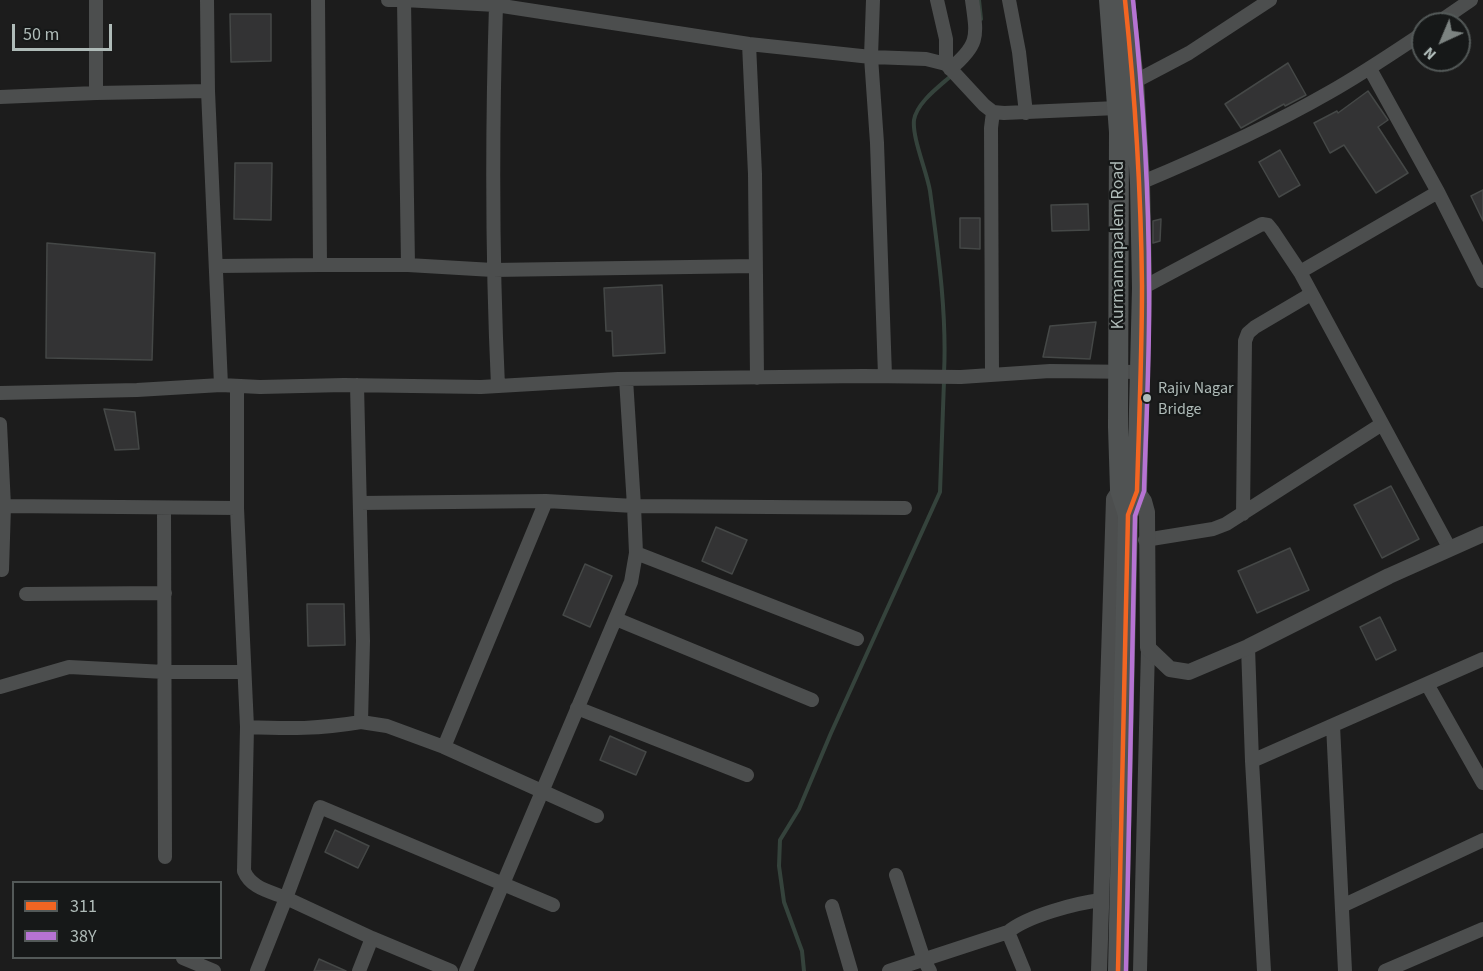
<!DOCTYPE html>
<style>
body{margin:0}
#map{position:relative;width:1483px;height:971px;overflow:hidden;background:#1c1c1c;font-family:"Source Sans 3",sans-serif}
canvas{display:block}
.legend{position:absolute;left:12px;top:881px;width:210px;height:78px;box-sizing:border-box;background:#161818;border:2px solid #535958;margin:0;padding:8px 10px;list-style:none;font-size:18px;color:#afbbb8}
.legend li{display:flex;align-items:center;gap:12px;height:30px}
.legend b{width:30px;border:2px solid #535958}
.north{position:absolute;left:1411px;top:12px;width:60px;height:60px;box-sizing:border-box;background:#161818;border:2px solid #535958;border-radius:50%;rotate:224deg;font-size:16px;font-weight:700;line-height:24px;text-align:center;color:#afbbb8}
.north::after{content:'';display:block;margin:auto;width:21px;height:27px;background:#7c8381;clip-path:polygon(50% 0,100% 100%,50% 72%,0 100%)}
.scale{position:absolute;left:12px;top:24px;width:100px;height:27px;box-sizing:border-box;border:3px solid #afbbb8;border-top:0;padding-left:8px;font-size:18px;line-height:21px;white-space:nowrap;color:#afbbb8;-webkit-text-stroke:4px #161818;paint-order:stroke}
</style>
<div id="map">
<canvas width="1483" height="971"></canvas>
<ul class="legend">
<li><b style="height:8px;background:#f26522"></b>311</li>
<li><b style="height:8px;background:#b673d3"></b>38Y</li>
</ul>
<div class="north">N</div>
<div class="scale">50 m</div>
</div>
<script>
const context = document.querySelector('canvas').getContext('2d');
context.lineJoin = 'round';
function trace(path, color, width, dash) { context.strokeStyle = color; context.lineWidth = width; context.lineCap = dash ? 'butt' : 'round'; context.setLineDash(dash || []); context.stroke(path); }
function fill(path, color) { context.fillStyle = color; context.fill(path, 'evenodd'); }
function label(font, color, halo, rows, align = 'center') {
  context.font = font + ' "Source Sans 3",sans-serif'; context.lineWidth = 4.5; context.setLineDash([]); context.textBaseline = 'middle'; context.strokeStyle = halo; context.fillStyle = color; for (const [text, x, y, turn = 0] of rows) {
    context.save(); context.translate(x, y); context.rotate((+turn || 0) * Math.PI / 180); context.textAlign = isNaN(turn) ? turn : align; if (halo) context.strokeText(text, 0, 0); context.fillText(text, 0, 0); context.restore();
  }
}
const stream = new Path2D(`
 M 979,0 L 981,19
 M 944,374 C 947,313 938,251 930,191 C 927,172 912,138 914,120 C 917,102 940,86 952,75
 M 804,971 L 802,951 L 784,902 L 779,866 L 780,840 L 799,809 L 831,733 L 940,492 L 944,381`);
const building = new Path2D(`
 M 230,14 L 271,14 L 271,61 L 231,62 Z
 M 1288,63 L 1306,95 L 1285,106 L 1284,104 L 1241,128 L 1225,104 Z
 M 1368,91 L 1388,120 L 1378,127 L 1408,173 L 1376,193 L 1344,145 L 1330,153 L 1314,123 L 1337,111 L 1338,113 Z
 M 1280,150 L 1300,185 L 1279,197 L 1259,162 Z
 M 235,163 L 272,163 L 271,220 L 234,219 Z
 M 1483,190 L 1483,221 L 1471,196 Z
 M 1088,204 L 1089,230 L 1052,231 L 1051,205 Z
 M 960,218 L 980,218 L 980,249 L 960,248 Z
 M 1161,219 L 1160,241 L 1153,243 L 1153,221 Z
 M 47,243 L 155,253 L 152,360 L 46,358 Z
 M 662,285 L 665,353 L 613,356 L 612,331 L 606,331 L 604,288 Z
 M 1096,322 L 1090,359 L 1043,357 L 1050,326 Z
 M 104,409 L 135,412 L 139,449 L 115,450 Z
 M 1391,486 L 1419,539 L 1382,558 L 1354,505 Z
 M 716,527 L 747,540 L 732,574 L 702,561 Z
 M 1290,548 L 1309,590 L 1257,613 L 1238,571 Z
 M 585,564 L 612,576 L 590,627 L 563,615 Z
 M 307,604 L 344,604 L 345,645 L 308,646 Z
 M 1380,617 L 1396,650 L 1376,660 L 1360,627 Z
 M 610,736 L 646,752 L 636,775 L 600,760 Z
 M 335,830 L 369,846 L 358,868 L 325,852 Z
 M 319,959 L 346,971 L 314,971 Z`);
const minor = new Path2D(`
 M 318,0 L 320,265 L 408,265
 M 388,0 L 404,0
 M 496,0 L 496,5 L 404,0 L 408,265 L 493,270 L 755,266
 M 873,0 L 871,57 L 877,143 L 885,376
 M 937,0 L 946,39 L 946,64
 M 1009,0 L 1019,52 L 1026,113
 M 1436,24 L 1471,0
 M 749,44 L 755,174 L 757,378
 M 950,69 C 980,44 977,36 972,0
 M 1370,69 L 1438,192
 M 1134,82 L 1189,53 L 1270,0
 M 208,91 L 221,385
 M 96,93 L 208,91 L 207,0
 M 0,97 L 96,93 L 96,0
 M 1140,183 C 1205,156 1269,127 1330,92 C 1362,74 1393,53 1423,33
 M 217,266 L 320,265
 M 1142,288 L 1262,224 L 1268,225 L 1272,230 L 1300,272
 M 992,374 L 991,128 L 993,112
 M 357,385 L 363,641 L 361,722 L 387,726 L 444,747
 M 498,386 C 492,259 492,132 496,5 L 749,44 L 871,57 L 926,59 L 946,64 L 984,105 L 993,112 L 1004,113 L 1117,108
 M 237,387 L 237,508 L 247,727 L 244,871 C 251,888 269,891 286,898 L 257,971
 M 0,393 L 137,390 L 221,385 L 260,387 L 344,385 L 481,387 L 618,379 L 863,376 L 961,377 L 1050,371 L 1140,372
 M 0,424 L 4,506 L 237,508
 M 546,501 L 444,747 L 597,816
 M 360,503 L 546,501 L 634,506 L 626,379
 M 164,508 L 165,857
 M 1243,514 L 1245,341 L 1248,333 L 1255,327 L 1311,294
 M 1145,540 L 1213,529 L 1226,524 L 1382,424
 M 1450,549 L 1300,272 L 1438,192 L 1483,281
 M 636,553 L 857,639
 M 2,570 L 4,506
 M 26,594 L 165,593
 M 616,619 L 812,700
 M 1248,647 L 1252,761 L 1264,971
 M 1427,684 L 1483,783
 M 0,687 L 69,667 L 165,672 L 244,672
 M 577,708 L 747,775
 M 1333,725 L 1345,971
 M 247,727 C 290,729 319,729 361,722
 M 1252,761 L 1483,659
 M 896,875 L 924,960 L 930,971
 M 832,906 L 851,971
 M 1342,906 L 1483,840
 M 183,958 L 214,971
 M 359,971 L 372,938
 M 451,971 L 372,938 L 286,898 L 320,807 L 553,905
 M 466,971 L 631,582 L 636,553 L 634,506 L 905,508
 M 889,971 L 1008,932
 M 1024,971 L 1008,932 C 1027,916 1076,903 1101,900
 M 1140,971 L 1148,648
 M 1385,971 L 1483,929`);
const tertiary = new Path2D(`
 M 1099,971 L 1114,499 L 1120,490 L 1137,491 L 1144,501 L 1147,512 L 1148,648 L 1170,669 L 1189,672 L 1248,647 L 1389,576 L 1483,534`);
const secondary = new Path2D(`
 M 1109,0 L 1119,132 L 1118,427 L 1120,490 L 1128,515 L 1118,971
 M 1125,0 L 1134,82 L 1140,183 L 1142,288 L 1137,491 L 1128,515`);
const bus1 = new Path2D(`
 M 1118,971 L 1128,515 L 1137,491 C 1139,423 1142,354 1142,286 C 1141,190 1135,95 1125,0`);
const bus2 = new Path2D(`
 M 1126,971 L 1135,516 L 1144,491 C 1146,423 1150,354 1149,286 C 1149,190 1143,95 1133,0`);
const markers = [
 [1147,398,5,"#afbbb8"]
];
const busNames = [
 ["Rajiv Nagar",1158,389],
 ["Bridge",1158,410]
];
const streetNames = [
 ["Kurmannapalem Road",1119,245,-90]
];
trace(stream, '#35433c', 4);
fill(building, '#333334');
trace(building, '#454847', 1.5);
trace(minor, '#4c4e4e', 14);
trace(tertiary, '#4c4e4e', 16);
trace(secondary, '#505353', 20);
trace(bus1, '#f26522', 4.5);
trace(bus2, '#b673d3', 4.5);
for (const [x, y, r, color] of markers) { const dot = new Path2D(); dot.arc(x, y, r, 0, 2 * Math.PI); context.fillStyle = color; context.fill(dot); trace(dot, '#161818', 2); }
label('16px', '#afbbb8', '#161818', busNames, 'left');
label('18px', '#afbbb8', '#161818', streetNames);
</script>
